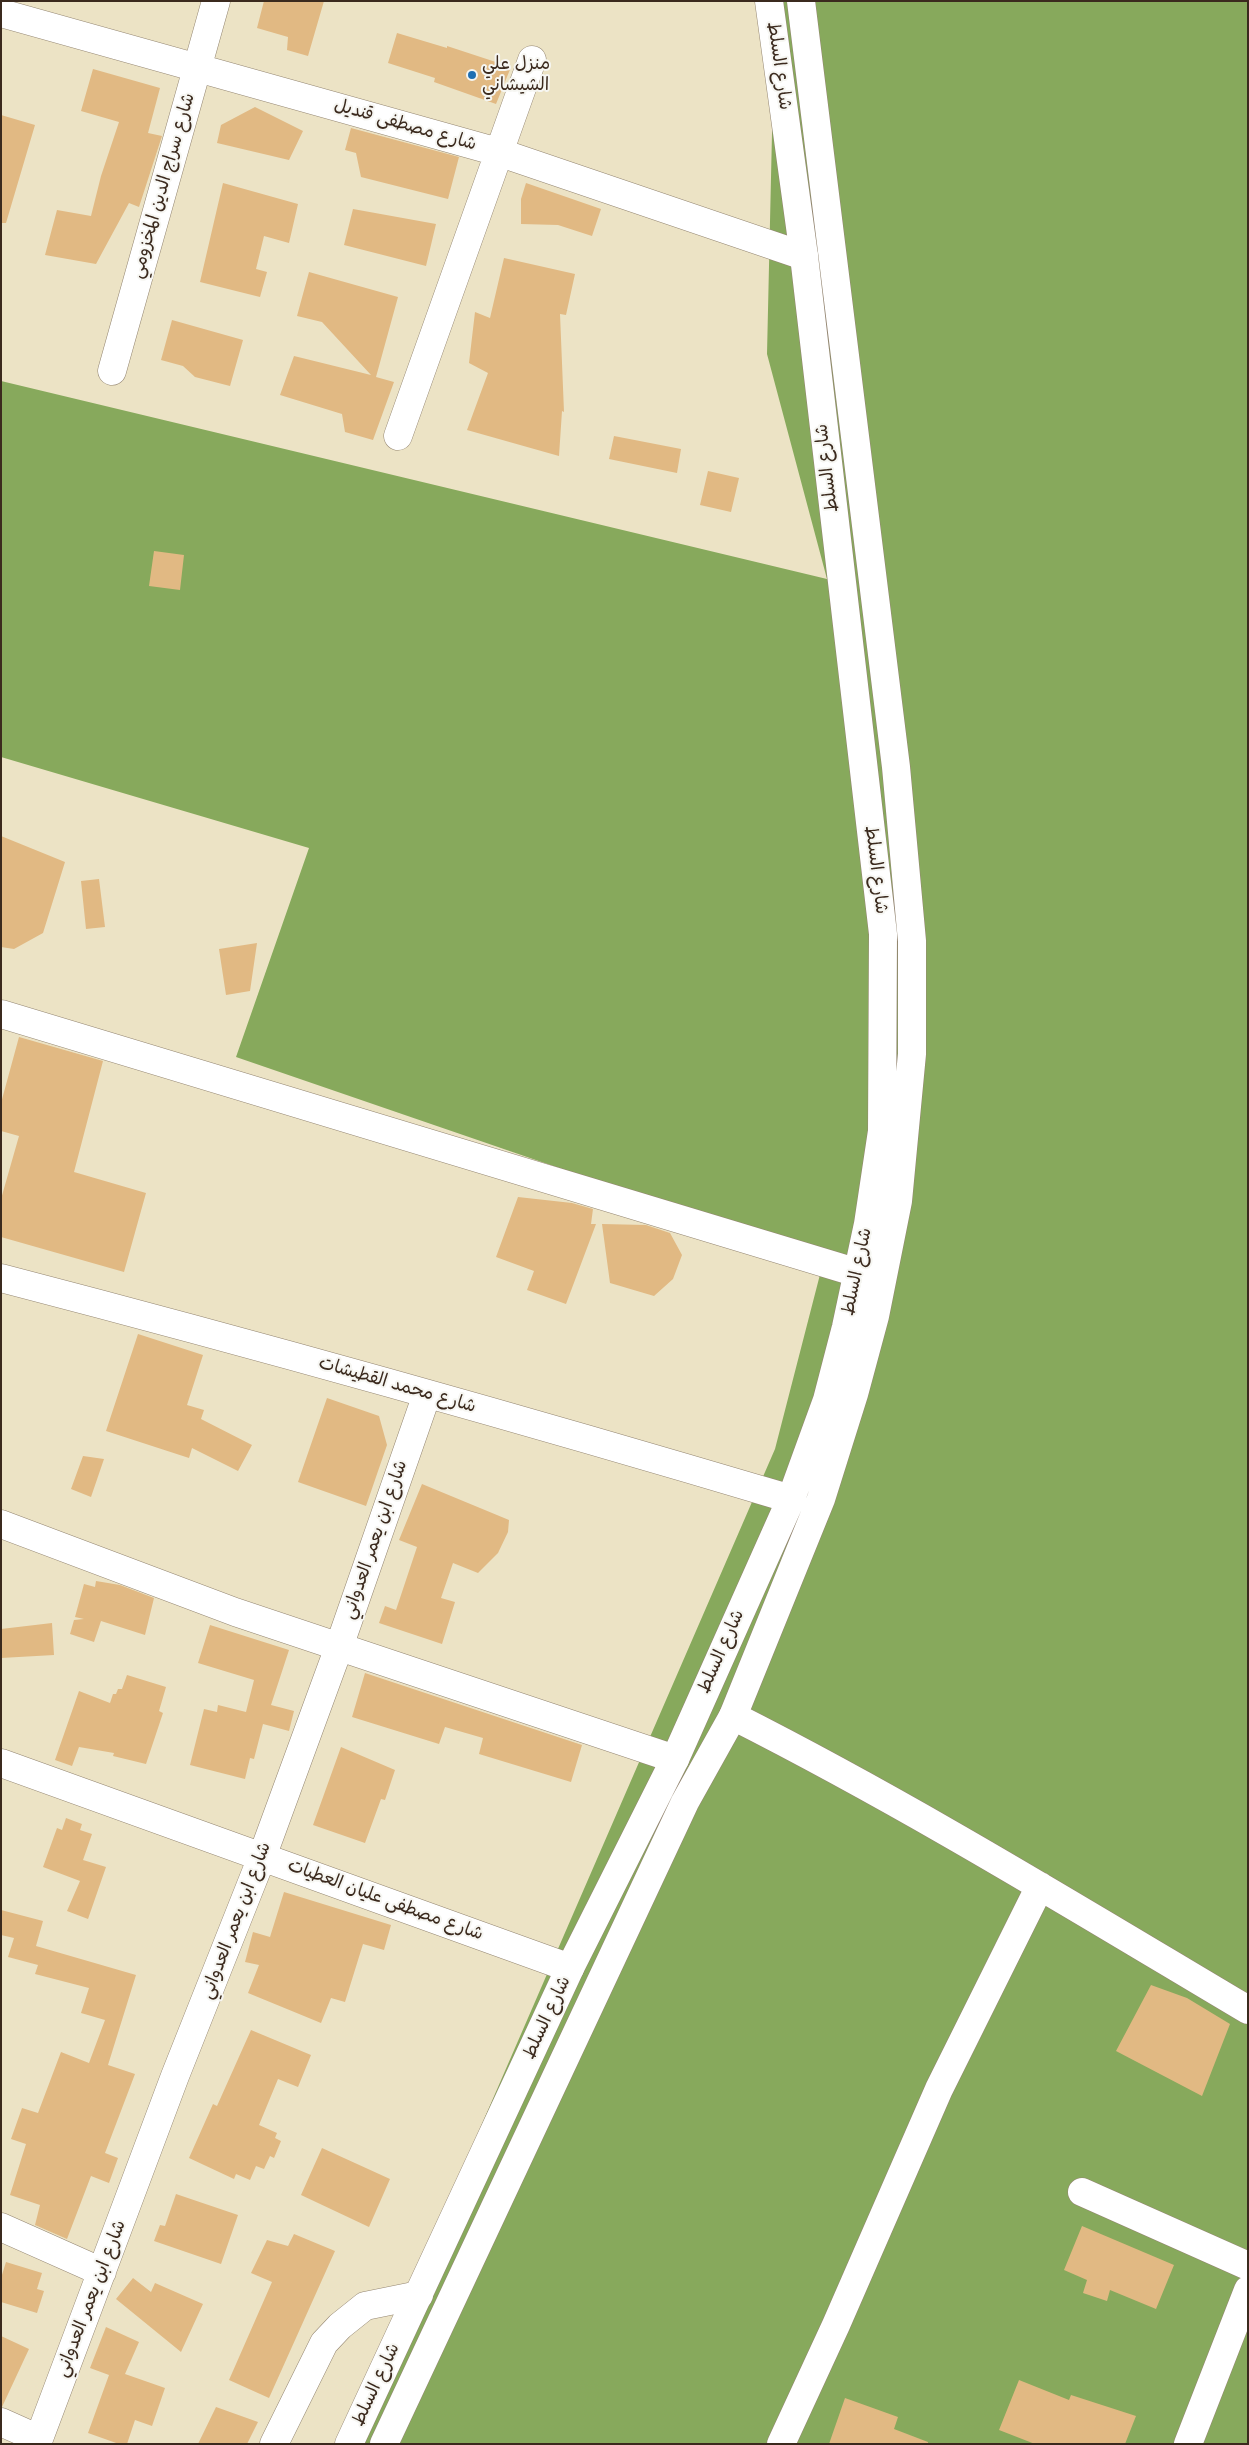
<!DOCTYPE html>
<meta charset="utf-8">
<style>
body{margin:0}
#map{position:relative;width:1249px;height:2445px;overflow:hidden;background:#ece3c5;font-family:Mynerve,sans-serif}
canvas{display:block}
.frame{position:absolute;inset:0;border:2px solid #3b2a1e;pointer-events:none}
</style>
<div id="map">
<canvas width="1249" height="2445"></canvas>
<div class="frame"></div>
</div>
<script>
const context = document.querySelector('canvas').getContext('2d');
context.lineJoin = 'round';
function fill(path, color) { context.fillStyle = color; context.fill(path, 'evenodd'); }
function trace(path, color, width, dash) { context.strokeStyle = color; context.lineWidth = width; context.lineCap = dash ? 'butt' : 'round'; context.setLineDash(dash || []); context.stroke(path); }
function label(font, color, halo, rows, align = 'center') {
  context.font = font + ' Mynerve,"Playpen Sans Arabic",sans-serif'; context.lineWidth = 4; context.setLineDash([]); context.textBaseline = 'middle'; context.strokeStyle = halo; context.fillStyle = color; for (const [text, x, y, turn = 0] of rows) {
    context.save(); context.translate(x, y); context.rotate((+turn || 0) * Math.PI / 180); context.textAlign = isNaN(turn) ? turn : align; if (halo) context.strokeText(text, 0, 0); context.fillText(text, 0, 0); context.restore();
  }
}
const forest = new Path2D(`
 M 775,1 L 1248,1 L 1248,2444 L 343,2444 L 775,1449 L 824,1259 L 236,1057 L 309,848 L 1,757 L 1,381 L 827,579 L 767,354 Z`);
const building = new Path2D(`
 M 264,1 L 324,1 L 308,56 L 287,50 L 288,37 L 257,28 Z
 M 397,33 L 447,48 L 447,46 L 511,67 L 496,104 L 434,82 L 435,78 L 388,63 Z
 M 93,69 L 160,88 L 148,133 L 162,136 L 139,207 L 129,203 L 96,264 L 45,255 L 57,210 L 91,216 L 101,176 L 119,122 L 81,111 Z
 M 255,107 L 303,131 L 289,160 L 217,143 L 221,125 Z
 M 1,115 L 35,125 L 6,223 L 1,223 Z
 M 351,128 L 459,157 L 448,199 L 361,177 L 356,153 L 345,150 Z
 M 223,183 L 298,204 L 289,243 L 264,236 L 256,269 L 267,272 L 260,297 L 200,282 Z
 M 526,183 L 601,209 L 592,236 L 558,225 L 521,224 L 521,199 Z
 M 353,209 L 436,224 L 426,266 L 344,245 Z
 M 504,258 L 575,274 L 566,315 L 560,314 L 564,412 L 562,411 L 559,456 L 467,430 L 488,373 L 469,363 L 475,312 L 490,318 Z
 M 309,272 L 398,297 L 376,377 L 394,382 L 373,440 L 345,432 L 342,414 L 280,395 L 294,356 L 371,375 L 322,322 L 297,316 Z
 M 172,320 L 243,340 L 230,386 L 195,377 L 183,366 L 161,360 Z
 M 614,436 L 681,449 L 677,473 L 609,459 Z
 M 708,471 L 739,478 L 731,512 L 700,505 Z
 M 154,551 L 184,555 L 180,590 L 149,586 Z
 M 1,836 L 65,862 L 43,933 L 14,949 L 1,947 Z
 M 99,879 L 105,927 L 86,929 L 81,881 Z
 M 257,943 L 250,991 L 226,995 L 219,949 Z
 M 19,1037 L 103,1061 L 74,1172 L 146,1193 L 124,1272 L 1,1237 L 1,1199 L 19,1136 L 1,1131 L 1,1103 Z
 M 518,1197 L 572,1203 L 593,1209 L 591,1224 L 596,1224 L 566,1304 L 527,1290 L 534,1271 L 496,1257 Z
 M 602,1224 L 646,1225 L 670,1233 L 682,1255 L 673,1279 L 654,1296 L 610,1283 Z
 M 138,1334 L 203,1355 L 187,1405 L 204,1410 L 201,1419 L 252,1445 L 238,1471 L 192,1448 L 189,1458 L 106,1431 Z
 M 327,1398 L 379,1416 L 387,1445 L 366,1506 L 298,1482 Z
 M 83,1456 L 104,1459 L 91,1497 L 71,1489 Z
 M 422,1484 L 509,1520 L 508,1532 L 498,1553 L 478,1573 L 453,1563 L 441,1598 L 455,1602 L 442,1644 L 379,1623 L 385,1606 L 396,1610 L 417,1547 L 399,1540 Z
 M 96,1581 L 120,1585 L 154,1598 L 145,1635 L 101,1621 L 94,1642 L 70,1634 L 74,1620 L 84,1619 L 75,1617 L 84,1584 L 95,1587 Z
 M 52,1623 L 54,1655 L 1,1658 L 1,1629 Z
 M 210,1625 L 289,1650 L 271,1705 L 294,1711 L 289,1731 L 263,1724 L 254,1759 L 250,1758 L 245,1779 L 190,1765 L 204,1709 L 217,1712 L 218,1705 L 246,1712 L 254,1680 L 198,1663 Z
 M 365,1673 L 582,1745 L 571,1782 L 479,1754 L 483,1738 L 445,1727 L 439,1744 L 352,1717 Z
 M 127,1675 L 166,1687 L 159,1711 L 163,1713 L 146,1764 L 113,1756 L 114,1753 L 79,1747 L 72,1766 L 55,1760 L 79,1691 L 110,1703 L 113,1694 L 116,1694 L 118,1689 L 122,1689 Z
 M 341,1747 L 395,1770 L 385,1800 L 381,1799 L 365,1843 L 313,1825 Z
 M 66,1818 L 82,1824 L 80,1830 L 92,1834 L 83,1860 L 106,1867 L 88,1919 L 67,1911 L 80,1881 L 43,1867 L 57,1828 L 62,1830 Z
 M 284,1892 L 391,1925 L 384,1950 L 363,1944 L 345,2002 L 331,1998 L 321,2023 L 248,1993 L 259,1965 L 245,1962 L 253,1932 L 270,1937 Z
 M 1,1910 L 43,1921 L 36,1946 L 136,1975 L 108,2065 L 135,2074 L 105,2153 L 118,2158 L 109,2183 L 91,2176 L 67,2239 L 35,2225 L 40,2205 L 10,2195 L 26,2144 L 11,2139 L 22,2108 L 38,2113 L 61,2052 L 89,2063 L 105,2020 L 81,2013 L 89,1988 L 35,1974 L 38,1965 L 8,1957 L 14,1938 L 1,1935 Z
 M 1151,1985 L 1187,1998 L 1230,2024 L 1202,2096 L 1116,2051 Z
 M 251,2030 L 311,2055 L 298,2087 L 278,2079 L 259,2125 L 277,2133 L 275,2138 L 281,2141 L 274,2158 L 270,2156 L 264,2169 L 256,2166 L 250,2180 L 236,2174 L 234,2179 L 189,2158 L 213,2104 L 217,2106 Z
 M 322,2148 L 390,2179 L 369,2227 L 301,2195 Z
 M 176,2194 L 238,2215 L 221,2264 L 154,2241 L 160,2225 L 165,2226 Z
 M 1082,2226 L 1174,2265 L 1156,2309 L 1110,2290 L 1107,2301 L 1083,2293 L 1087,2280 L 1064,2270 Z
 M 294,2234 L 335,2251 L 269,2398 L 229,2380 L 272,2282 L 251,2273 L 267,2240 L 288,2246 Z
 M 6,2262 L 42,2273 L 37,2289 L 44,2291 L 37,2313 L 1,2302 L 1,2278 Z
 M 133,2278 L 151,2292 L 155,2283 L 203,2304 L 181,2352 L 116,2299 Z
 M 106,2327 L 139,2342 L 125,2374 L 165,2388 L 152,2426 L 135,2420 L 127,2444 L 119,2444 L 88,2433 L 109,2375 L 90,2368 Z
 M 1,2336 L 29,2349 L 2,2407 L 1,2407 Z
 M 1019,2380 L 1069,2400 L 1071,2395 L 1136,2416 L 1125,2444 L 1035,2444 L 999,2430 Z
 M 845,2398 L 898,2417 L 894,2429 L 928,2442 L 928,2444 L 829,2444 Z
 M 216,2407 L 258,2422 L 247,2444 L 198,2444 Z`);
const minor = new Path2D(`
 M 1,13 L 498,152 L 804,256
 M 112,371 L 216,1
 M 398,436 L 532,60
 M 1,1014 L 858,1273
 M 1,1278 C 266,1347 529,1421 791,1499
 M 1,1524 L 235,1612 L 675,1759
 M 733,1716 C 909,1805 1078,1909 1248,2010
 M 1,1763 L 570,1968
 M 1082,2192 L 1248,2266
 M 1,2227 L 102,2272
 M 1,2422 L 39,2439
 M 37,2444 L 175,2076 L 262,1857 L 339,1647 L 427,1394
 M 274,2444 L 324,2343 L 340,2326 L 365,2306 L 419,2295
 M 781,2444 L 836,2325 L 939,2089 L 1040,1886
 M 1188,2444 L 1248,2290`);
const major = new Path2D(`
 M 349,2444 L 570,1968 L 675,1759 L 791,1499 L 827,1400 L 846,1327 L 868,1224 L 882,1131 L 883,934 L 804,256 L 769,1
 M 384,2444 L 685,1802 L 733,1716 L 821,1499 L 854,1394 L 875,1316 L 898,1201 L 912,1054 L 912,941 L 896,767 L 801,1`);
const markers = [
 [472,75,5,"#1f6fb2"]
];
const poiNames = [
 ["منزل علي",482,65],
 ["الشيشاني",482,86]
];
const streetNames = [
 ["شارع السلط",778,66,82],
 ["شارع مصطفى قنديل",405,126,16],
 ["شارع سراج الدين المخزومي",164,186,-74],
 ["شارع السلط",828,468,-97],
 ["شارع السلط",875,870,83],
 ["شارع السلط",858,1272,-78],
 ["شارع محمد القطيشات",397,1386,16],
 ["شارع ابن يعمر العدواني",376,1540,-71],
 ["شارع السلط",722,1652,-66],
 ["شارع مصطفى عليان العطيات",385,1901,20],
 ["شارع ابن يعمر العدواني",237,1921,-69],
 ["شارع السلط",548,2018,-65],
 ["شارع ابن يعمر العدواني",92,2299,-69],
 ["شارع السلط",377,2385,-65]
];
fill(forest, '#87a95c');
fill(building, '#e1b983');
trace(minor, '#948672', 29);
trace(major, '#948672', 29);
trace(minor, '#fff', 28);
trace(major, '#fff', 28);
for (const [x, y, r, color] of markers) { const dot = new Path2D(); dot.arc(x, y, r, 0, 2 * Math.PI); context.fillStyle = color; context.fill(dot); trace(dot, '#f6f6f2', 2); }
label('18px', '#3b2a1e', '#f6f6f2', poiNames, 'left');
label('18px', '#3b2a1e', '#f6f6f2', streetNames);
</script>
